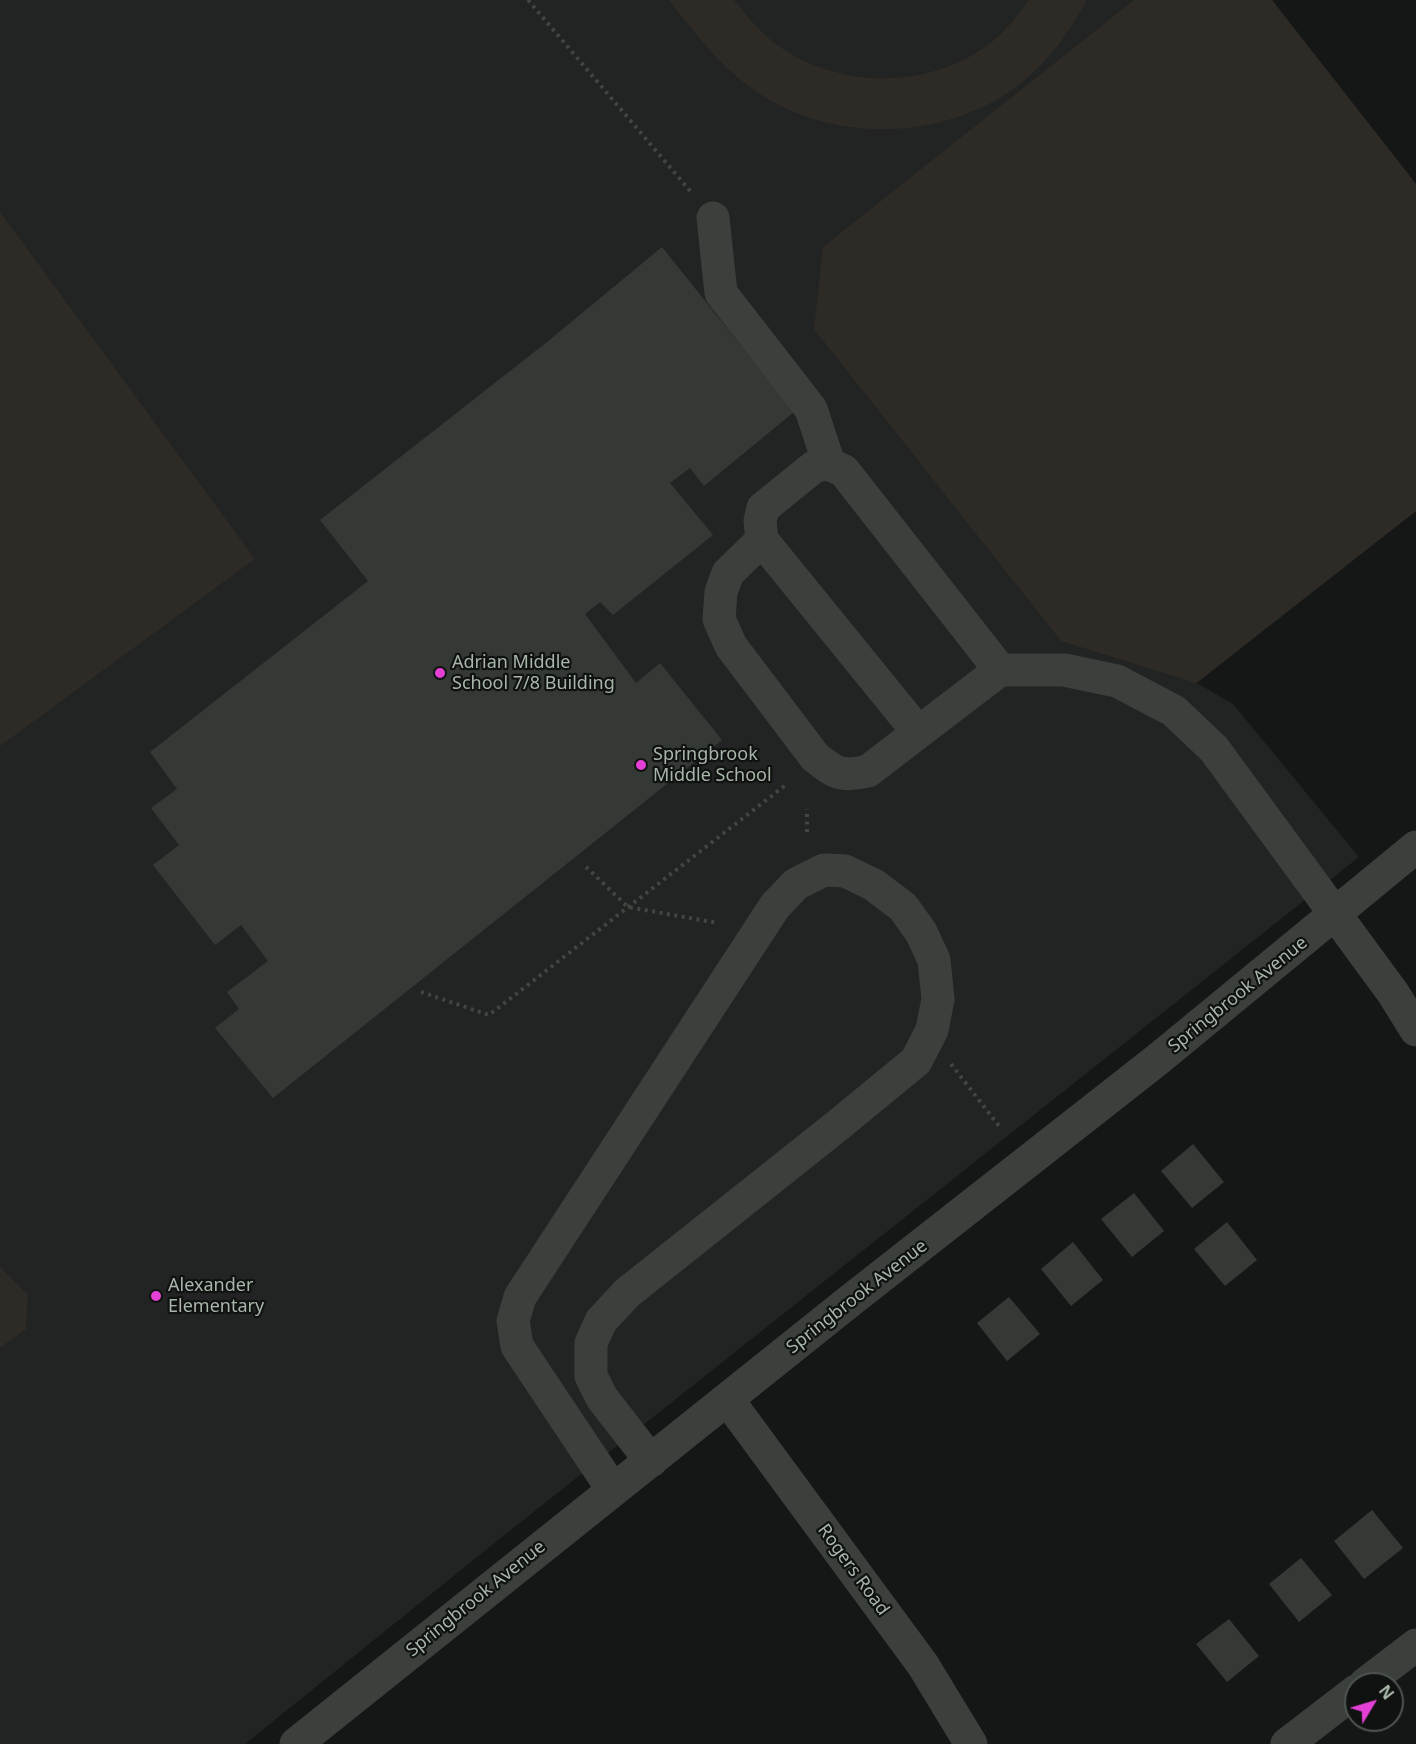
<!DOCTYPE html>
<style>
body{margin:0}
#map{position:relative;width:1416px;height:1744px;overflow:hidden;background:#151716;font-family:"Noto Sans",sans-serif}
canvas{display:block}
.north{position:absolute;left:1344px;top:1672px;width:60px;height:60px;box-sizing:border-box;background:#101211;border:2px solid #4d544e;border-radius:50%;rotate:52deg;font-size:16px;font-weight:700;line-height:24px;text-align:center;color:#a8b6a9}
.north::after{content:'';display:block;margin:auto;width:21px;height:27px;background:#e440d6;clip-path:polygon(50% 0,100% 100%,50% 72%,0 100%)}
</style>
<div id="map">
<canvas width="1416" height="1744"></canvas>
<div class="north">N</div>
</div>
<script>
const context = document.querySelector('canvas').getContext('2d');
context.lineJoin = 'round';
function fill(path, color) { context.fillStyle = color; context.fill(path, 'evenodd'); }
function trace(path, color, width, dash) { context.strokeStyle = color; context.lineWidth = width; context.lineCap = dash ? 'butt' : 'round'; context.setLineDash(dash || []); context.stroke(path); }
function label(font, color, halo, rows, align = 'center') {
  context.font = font + ' "Noto Sans",sans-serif'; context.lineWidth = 4.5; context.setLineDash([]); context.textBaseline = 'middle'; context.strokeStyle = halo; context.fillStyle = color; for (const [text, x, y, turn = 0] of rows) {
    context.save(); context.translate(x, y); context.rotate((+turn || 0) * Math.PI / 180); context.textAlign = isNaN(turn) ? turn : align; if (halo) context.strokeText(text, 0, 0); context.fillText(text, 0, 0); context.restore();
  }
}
const built = new Path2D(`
 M 0,0 L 1272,0 L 1416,184 L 1416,511 L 1197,683 L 1233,704 L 1359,857 L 497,1541 L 245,1744 L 0,1744 Z`);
const green = new Path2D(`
 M 669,0 L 734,0 C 749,19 765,38 786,51 C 850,90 933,88 993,41 C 1007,29 1018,15 1029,0 L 1087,0 C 1071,30 1052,56 1026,79 C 953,141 836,146 757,92 C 721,68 695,33 669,0 Z
 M 1134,0 L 1272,0 L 1416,184 L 1416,511 L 1196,683 L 1061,641 L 814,329 L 823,247 Z
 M 0,212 L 255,559 L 0,746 Z
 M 0,1267 L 28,1295 L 26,1329 L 0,1348 Z`);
const building = new Path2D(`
 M 662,247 L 794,412 L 704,486 L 690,468 L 670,483 L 713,535 L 613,615 L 600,602 L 585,614 L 636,683 L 660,663 L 722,740 L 273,1098 L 215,1028 L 239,1009 L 227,992 L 268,961 L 241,925 L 215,945 L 153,865 L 179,845 L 151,808 L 177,789 L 150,752 L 368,581 L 320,520 L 547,342 Z
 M 1193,1144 L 1224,1182 L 1192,1208 L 1161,1171 Z
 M 1134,1193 L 1164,1231 L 1132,1257 L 1101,1219 Z
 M 1227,1222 L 1257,1260 L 1225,1286 L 1194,1249 Z
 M 1073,1242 L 1103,1280 L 1071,1306 L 1041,1269 Z
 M 1009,1297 L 1040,1334 L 1007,1361 L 977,1323 Z
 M 1372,1510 L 1403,1548 L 1364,1579 L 1334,1541 Z
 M 1301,1558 L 1332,1595 L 1299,1622 L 1269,1584 Z
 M 1229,1619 L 1259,1656 L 1227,1682 L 1196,1644 Z`);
const path = new Path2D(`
 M 528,0 L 691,192
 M 807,832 L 807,809
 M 586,867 L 628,907 L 718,923
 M 421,992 L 489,1015 L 787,784
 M 951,1064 L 999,1126`);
const minor = new Path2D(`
 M 713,218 L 721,293 L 811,409 L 829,464
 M 762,540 L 728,573 L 721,592 L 719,619 L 731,646 L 815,757 C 836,774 842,777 868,771 L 1000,670 L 1064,670 L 1117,681 L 1174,711 L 1214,749 L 1393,993 L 1416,1030
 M 918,732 L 762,540 L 760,521 L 763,508 L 815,466 L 829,464 L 844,471 L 1000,670
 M 728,1400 L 923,1665 L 971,1744
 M 613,1490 L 517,1346 L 513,1321 L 520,1297 L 775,906 L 796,884 L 824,870 L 845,871 L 874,885 L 903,907 L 921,932 L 934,960 L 938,999 L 932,1030 L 916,1061 L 837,1126 L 627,1293 L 601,1321 L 591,1343 L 591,1376 L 602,1398 L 651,1461
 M 1365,1684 L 1416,1645
 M 296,1744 L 851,1300 L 1157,1060 L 1416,847
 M 1287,1744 L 1356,1691`);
const markers = [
 [440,673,6,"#e440d6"],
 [641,765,6,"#e440d6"],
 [156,1296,6,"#e440d6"]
];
const poiNames = [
 ["Adrian Middle",452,663],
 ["School 7/8 Building",452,684],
 ["Springbrook",653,755],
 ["Middle School",653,776],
 ["Alexander",168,1286],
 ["Elementary",168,1307]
];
const streetNames = [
 ["Springbrook Avenue",1238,995,-39],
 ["Springbrook Avenue",857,1297,-38],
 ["Rogers Road",853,1570,54],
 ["Springbrook Avenue",476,1599,-39]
];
fill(built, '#212422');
fill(green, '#2e2a25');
fill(building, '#353936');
trace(path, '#404741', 4, [3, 4.5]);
trace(minor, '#3b403d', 33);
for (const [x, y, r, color] of markers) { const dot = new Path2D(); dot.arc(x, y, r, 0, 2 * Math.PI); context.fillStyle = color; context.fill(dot); trace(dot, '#101211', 2); }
label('18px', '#a8b6a9', '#101211', poiNames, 'left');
label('18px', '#a8b6a9', '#101211', streetNames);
</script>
